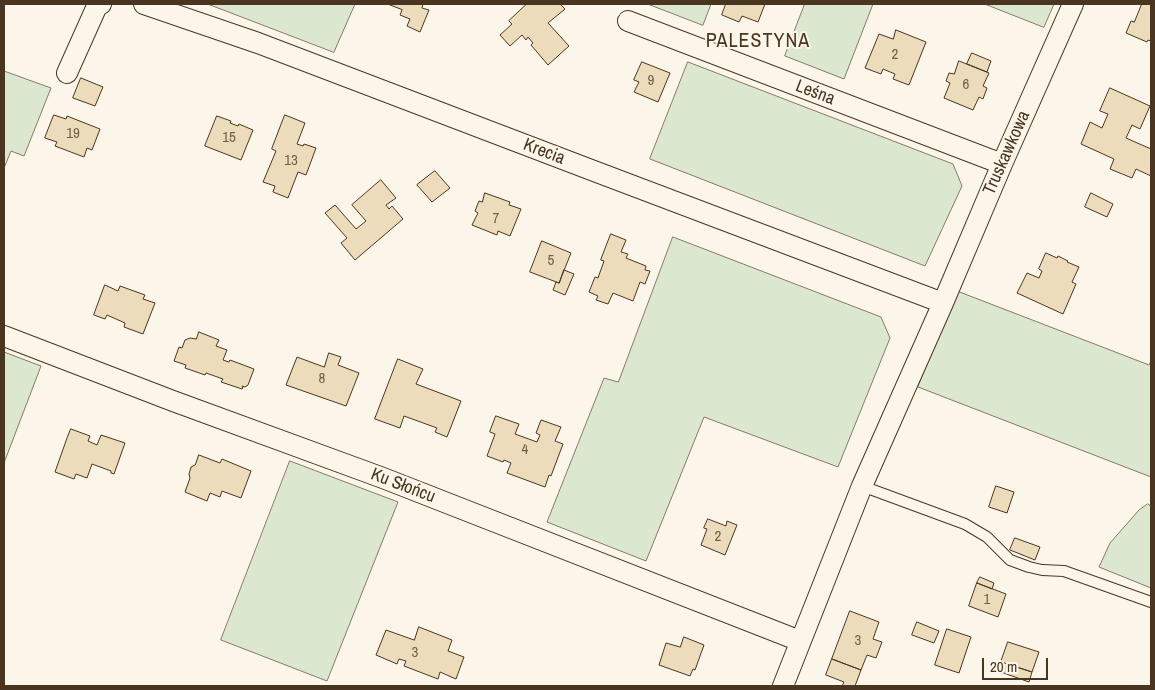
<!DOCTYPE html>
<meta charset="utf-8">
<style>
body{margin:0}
#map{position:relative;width:1155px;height:690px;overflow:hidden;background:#fbf6e9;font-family:"Archivo Narrow",sans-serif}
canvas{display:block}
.frame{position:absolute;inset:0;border:5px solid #4a3520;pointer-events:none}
.scale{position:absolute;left:982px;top:658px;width:66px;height:22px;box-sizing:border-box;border:2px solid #4a3520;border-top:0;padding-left:6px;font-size:15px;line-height:18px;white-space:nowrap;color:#4a3520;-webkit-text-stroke:4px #fbf6e9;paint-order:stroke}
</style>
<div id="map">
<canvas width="1155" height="690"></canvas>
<div class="frame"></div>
<div class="scale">20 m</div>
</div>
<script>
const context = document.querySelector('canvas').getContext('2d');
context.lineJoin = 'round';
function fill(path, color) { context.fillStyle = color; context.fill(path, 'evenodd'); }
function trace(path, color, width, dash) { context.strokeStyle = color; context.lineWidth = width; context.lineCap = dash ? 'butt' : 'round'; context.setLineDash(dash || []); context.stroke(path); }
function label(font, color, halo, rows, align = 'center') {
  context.font = font + ' "Archivo Narrow",sans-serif'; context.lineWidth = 4; context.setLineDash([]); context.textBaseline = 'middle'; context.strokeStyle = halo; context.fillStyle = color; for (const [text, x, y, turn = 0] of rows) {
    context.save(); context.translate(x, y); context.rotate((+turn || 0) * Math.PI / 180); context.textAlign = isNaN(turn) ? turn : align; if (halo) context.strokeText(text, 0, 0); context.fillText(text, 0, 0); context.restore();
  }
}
const green = new Path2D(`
 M 208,4 L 355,4 L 334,52 Z
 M 648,4 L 711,4 L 703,25 Z
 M 805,4 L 873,4 L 844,79 L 785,56 Z
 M 985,4 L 1054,4 L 1044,27 Z
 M 688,62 L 953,164 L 962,186 L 925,266 L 650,159 Z
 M 4,71 L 51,88 L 24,156 L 11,151 L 4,168 Z
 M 673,237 L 881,317 L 890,338 L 838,467 L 704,417 L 646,561 L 547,522 L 604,378 L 618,382 Z
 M 957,291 L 1149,365 L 1151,361 L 1151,477 L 918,387 Z
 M 4,352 L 41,366 L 4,463 Z
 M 290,461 L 398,502 L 327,681 L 221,640 Z
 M 1148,504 L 1151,506 L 1151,588 L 1099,567 L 1110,543 L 1139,510 Z`);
const building = new Path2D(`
 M 388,4 L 423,4 L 422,8 L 429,10 L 420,32 L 407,26 L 410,19 L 400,15 L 402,10 Z
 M 527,4 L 560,4 L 565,9 L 548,23 L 569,46 L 548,65 L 531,45 L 533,43 L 528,37 L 526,40 L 522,35 L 510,46 L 500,35 L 512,24 L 509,21 Z
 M 726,4 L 765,4 L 758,22 L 742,16 L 739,22 L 722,15 Z
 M 1142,4 L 1148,4 L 1151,5 L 1151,41 L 1148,40 L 1147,42 L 1126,33 L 1131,21 L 1134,22 Z
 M 896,30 L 926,42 L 909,85 L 893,79 L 895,74 L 883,69 L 881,74 L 865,68 L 879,34 L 893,39 Z
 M 972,53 L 991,61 L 987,72 L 967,64 Z
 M 959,61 L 989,73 L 983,86 L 987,88 L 983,99 L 979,97 L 973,110 L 944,98 L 950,83 L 946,81 L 949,73 L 954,74 Z
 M 642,62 L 670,73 L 658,102 L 634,92 L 639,82 L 634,80 Z
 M 81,78 L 103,87 L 95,106 L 73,98 Z
 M 1110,88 L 1150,106 L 1140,129 L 1132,125 L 1126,138 L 1151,149 L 1151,176 L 1136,169 L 1132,178 L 1110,169 L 1114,159 L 1081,144 L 1090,122 L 1102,128 L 1108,114 L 1100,111 Z
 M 54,115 L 66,119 L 67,116 L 100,129 L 92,150 L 87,148 L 84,157 L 55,146 L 57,142 L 45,138 Z
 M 285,115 L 305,123 L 297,144 L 303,146 L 304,144 L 316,148 L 306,175 L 298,172 L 288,198 L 273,192 L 275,186 L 263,182 L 276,151 L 272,149 Z
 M 217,116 L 231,121 L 230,123 L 238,126 L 239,124 L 253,130 L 241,160 L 205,146 Z
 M 435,171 L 450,188 L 432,202 L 417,185 Z
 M 381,180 L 396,198 L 386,205 L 389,209 L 392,206 L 403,219 L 355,260 L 341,243 L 347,238 L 325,213 L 335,205 L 356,229 L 366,221 L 352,205 Z
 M 485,193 L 510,202 L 509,205 L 521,209 L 510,236 L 498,231 L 497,235 L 472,225 L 478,213 L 475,211 L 479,201 L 482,202 Z
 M 1091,193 L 1113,204 L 1107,217 L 1085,207 Z
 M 611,234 L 626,240 L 621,252 L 628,254 L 626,258 L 646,266 L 645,270 L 650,271 L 645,284 L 640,282 L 633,301 L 613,293 L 608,304 L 596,300 L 598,296 L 589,292 L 595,277 L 598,278 L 604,261 L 601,260 Z
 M 542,241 L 571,253 L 559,283 L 530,272 Z
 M 1046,253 L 1057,258 L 1058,256 L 1068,261 L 1067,262 L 1079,267 L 1072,282 L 1076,284 L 1063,314 L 1017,293 L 1027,273 L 1039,278 L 1042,271 L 1039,269 Z
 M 564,270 L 574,274 L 565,295 L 553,290 L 556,282 L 559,283 Z
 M 105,285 L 118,291 L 120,286 L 145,295 L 143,299 L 155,303 L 143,334 L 124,327 L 125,323 L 107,315 L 105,319 L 94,315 Z
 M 199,332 L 219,340 L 216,346 L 227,350 L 223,360 L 229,362 L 230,360 L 254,369 L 248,385 L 245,387 L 242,386 L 243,388 L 242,389 L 221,382 L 223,379 L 206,373 L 205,375 L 185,368 L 186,365 L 174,361 L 179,347 L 182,348 L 185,340 L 190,338 L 196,339 Z
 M 329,353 L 341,357 L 338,365 L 359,373 L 346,406 L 286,385 L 297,357 L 324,367 Z
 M 398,359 L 423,369 L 416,384 L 461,401 L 447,437 L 435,432 L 437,428 L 404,416 L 400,428 L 375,419 Z
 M 496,416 L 519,424 L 515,434 L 537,442 L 540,435 L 536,433 L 541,420 L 561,427 L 555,441 L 563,444 L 551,476 L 549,475 L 545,487 L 507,473 L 511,463 L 504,460 L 503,462 L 487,456 L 495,434 L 490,432 Z
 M 71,429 L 90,436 L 88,441 L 97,445 L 101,435 L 125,443 L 114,474 L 111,473 L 111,471 L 92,464 L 87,478 L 76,474 L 74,479 L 55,472 L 67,438 Z
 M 199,455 L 220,463 L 222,459 L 251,471 L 241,498 L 222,491 L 220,497 L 210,493 L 207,501 L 185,492 L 190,478 L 189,474 L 191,467 L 195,465 Z
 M 996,486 L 1014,492 L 1007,513 L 989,507 Z
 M 708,519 L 726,526 L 727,521 L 737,525 L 725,555 L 701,545 L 707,529 L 704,528 Z
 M 1015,538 L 1040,547 L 1035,560 L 1010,550 Z
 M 980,577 L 994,583 L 992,589 L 977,583 Z
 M 977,583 L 1006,594 L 998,617 L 969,606 Z
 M 850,611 L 879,622 L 873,639 L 882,642 L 876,658 L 867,655 L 861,670 L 832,659 Z
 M 917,622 L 939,631 L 934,643 L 912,635 Z
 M 419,627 L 452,640 L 448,651 L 464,657 L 456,679 L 440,672 L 438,679 L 404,666 L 406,661 L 399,659 L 397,664 L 376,655 L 386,630 L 414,640 Z
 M 947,629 L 971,637 L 959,673 L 935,665 Z
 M 684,637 L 704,645 L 695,670 L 693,669 L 690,676 L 659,665 L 666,643 L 680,647 Z
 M 1008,642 L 1039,652 L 1032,672 L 1001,662 Z
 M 832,659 L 861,670 L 855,686 L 842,686 L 844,682 L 826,675 Z
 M 1001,662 L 1032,672 L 1029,682 L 998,671 Z`);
const lane = new Path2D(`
 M 862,486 L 965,524 L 987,537 L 1010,560 L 1029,567 L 1042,570 L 1064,571 L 1151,602`);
const street = new Path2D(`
 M 144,4 L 258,43 L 594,171 L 943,303
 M 628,21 L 1002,164
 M 67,73 L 97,6 L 101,4
 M 4,336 L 173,401 L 383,478 L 800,641
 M 783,686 L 862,486 L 943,303 L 1002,164 L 1073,4`);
const numberNames = [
 ["2",895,55],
 ["9",651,81],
 ["6",966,85],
 ["19",73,134],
 ["15",229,138],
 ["13",291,161],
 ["7",496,219],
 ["5",551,261],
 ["8",322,379],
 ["4",525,450],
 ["2",718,537],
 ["1",987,600],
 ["3",858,641],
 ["3",415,653]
];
const streetNames = [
 ["Leśna",815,93,21],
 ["Krecia",544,152,21],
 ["Truskawkowa",1007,153,-66],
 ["Ku Słońcu",403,486,21]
];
const quarterNames = [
 ["PALESTYNA",758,42]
];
fill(green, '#dce7d0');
trace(green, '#887966', 1);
fill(building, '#ecdcbc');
trace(building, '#4a3520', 1);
trace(lane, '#4a3520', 12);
trace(street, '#4a3520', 22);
trace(lane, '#fbf6e9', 10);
trace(street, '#fbf6e9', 20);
label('15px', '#725f47', null, numberNames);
label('18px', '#4a3520', '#fbf6e9', streetNames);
context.letterSpacing = '1px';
label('20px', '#4a3520', '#fbf6e9', quarterNames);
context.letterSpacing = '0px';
</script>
